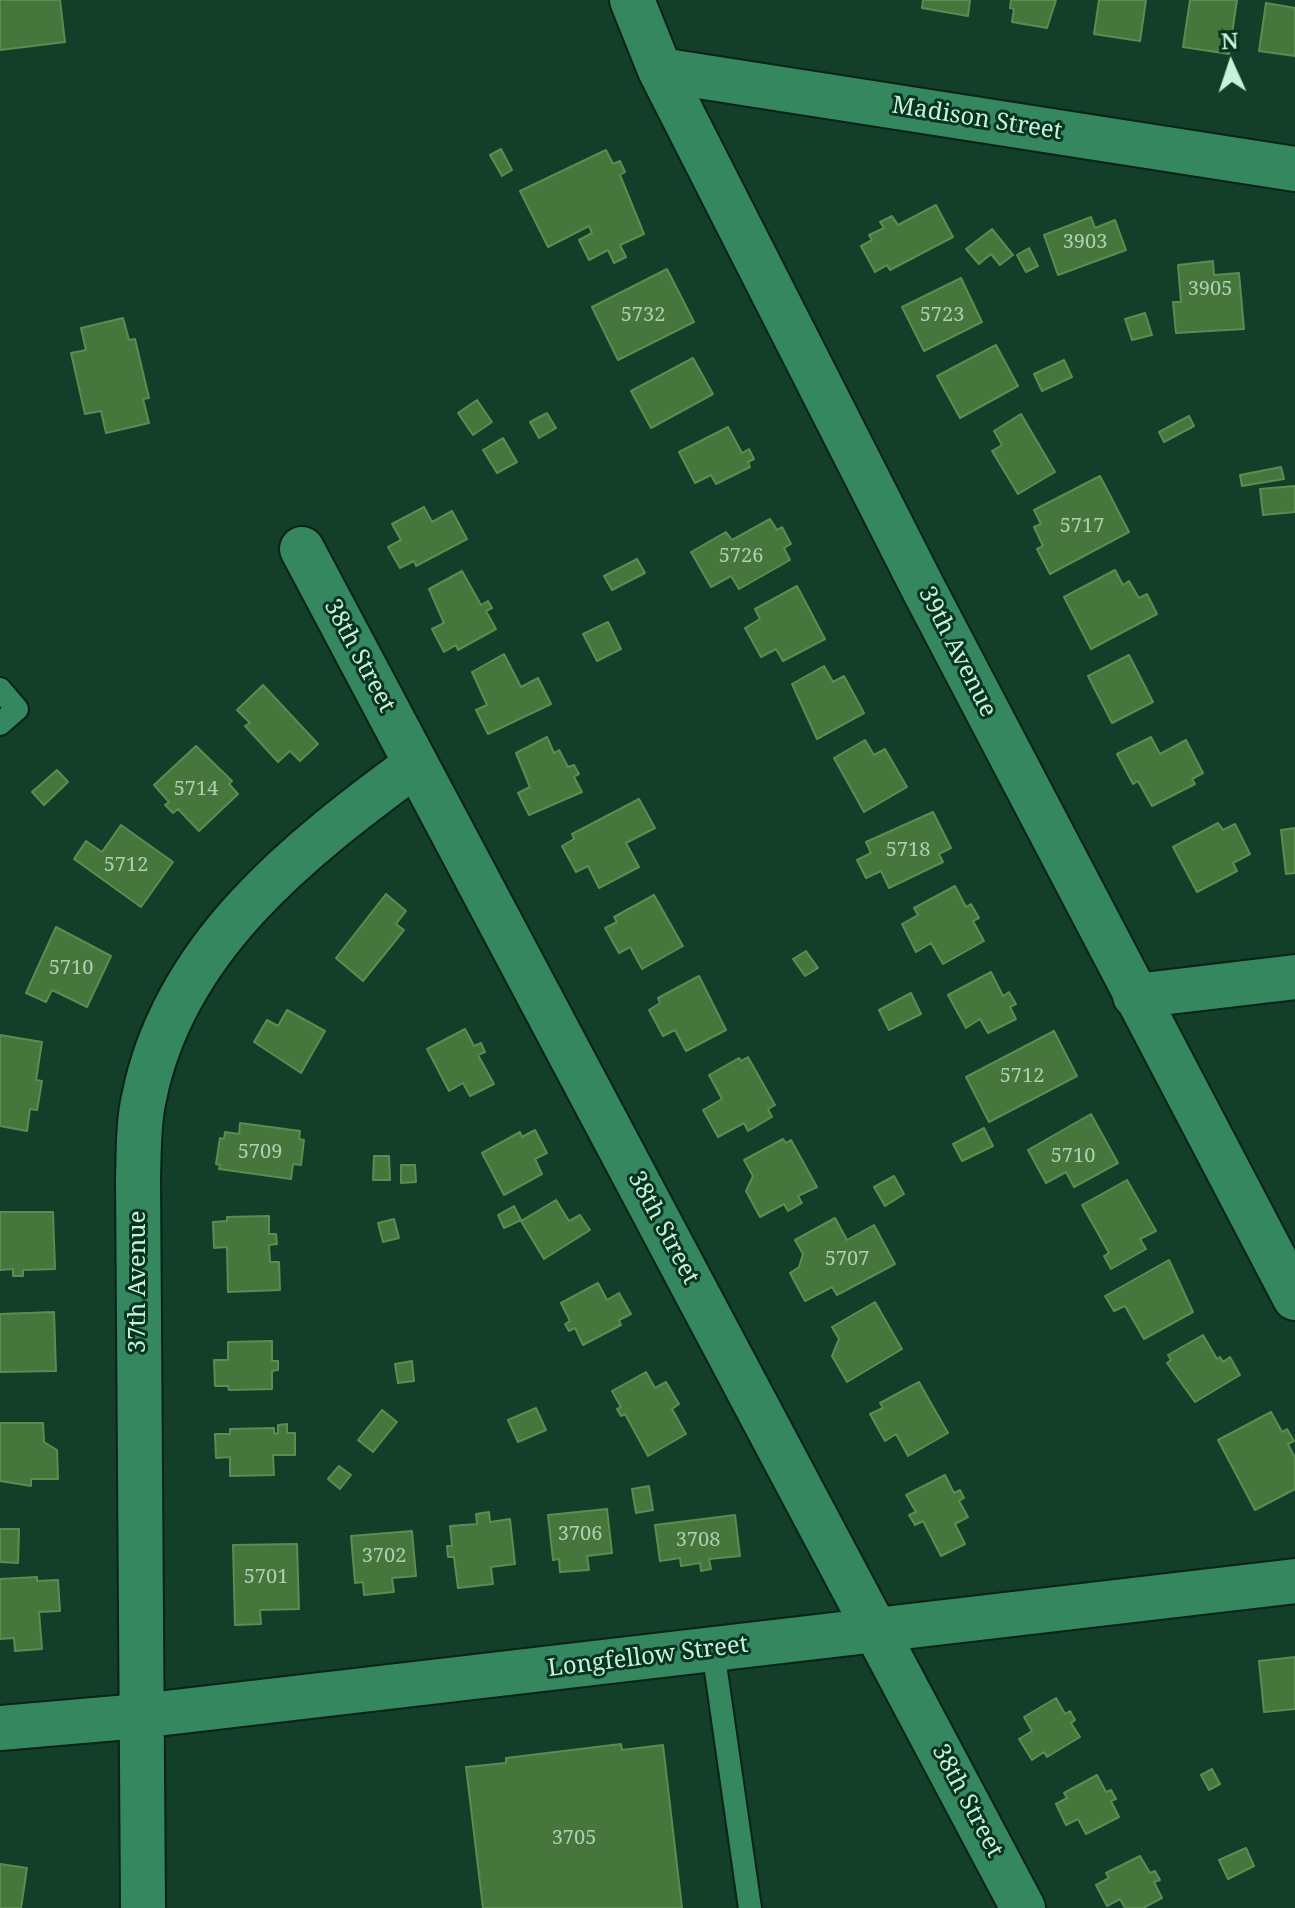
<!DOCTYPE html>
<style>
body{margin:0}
#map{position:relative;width:1295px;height:1908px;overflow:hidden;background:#133f2a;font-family:"Noto Serif",serif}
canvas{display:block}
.north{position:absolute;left:1191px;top:24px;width:80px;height:80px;-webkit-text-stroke:6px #063420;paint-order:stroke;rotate:357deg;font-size:22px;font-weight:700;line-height:32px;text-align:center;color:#c9f0d9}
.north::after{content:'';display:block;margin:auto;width:28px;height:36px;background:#c9f0d9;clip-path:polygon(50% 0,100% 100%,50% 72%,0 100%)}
</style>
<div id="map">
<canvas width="1295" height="1908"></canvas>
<div class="north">N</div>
</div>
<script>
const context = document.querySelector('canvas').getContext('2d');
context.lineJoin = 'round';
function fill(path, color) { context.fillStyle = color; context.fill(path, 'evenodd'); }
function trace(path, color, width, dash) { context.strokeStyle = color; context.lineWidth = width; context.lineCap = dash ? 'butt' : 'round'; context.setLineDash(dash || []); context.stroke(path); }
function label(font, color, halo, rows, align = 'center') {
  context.font = font + ' "Noto Serif",serif'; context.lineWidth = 6; context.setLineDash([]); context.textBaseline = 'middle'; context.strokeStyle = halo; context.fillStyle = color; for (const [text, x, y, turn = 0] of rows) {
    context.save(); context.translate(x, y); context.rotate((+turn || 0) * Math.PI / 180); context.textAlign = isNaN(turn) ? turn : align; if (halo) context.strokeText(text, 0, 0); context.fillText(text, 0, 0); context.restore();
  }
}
const building = new Path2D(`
 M 0,0 L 60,0 L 65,42 L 0,50 Z
 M 923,0 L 970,0 L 968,16 L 922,8 Z
 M 1011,0 L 1056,0 L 1047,28 L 1012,22 L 1014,9 L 1010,8 Z
 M 1099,0 L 1146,0 L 1140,41 L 1094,34 Z
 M 1190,0 L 1237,0 L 1229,54 L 1183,47 Z
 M 1266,3 L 1295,8 L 1295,56 L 1259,51 Z
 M 501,149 L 512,170 L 502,176 L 490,155 Z
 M 606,150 L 613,164 L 620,161 L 625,172 L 620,175 L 644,234 L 620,245 L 626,257 L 614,263 L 608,250 L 589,260 L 579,240 L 592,233 L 589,226 L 548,247 L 520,191 Z
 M 936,205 L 953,237 L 890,270 L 887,265 L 875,272 L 861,246 L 872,240 L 869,235 L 884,228 L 880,222 L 892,216 L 898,225 Z
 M 1091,217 L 1095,228 L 1115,220 L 1126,250 L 1058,275 L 1044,235 Z
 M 992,229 L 1013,255 L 1000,265 L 991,254 L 979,264 L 966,249 Z
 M 1029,248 L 1038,266 L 1026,272 L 1017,255 Z
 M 1213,261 L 1214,275 L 1239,273 L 1244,329 L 1176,333 L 1173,302 L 1181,302 L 1178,265 Z
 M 667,269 L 694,322 L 618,360 L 592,307 Z
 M 961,278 L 982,322 L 924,351 L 902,307 Z
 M 1145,313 L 1152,335 L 1132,340 L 1125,319 Z
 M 123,318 L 129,340 L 135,339 L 149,398 L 143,399 L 149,423 L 106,433 L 101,411 L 85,414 L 71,353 L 86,350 L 81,328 Z
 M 996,345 L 1018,386 L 960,418 L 937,376 Z
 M 693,358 L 713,394 L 651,428 L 631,391 Z
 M 1064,360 L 1072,377 L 1042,391 L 1034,374 Z
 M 477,400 L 492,422 L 473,435 L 458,413 Z
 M 547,413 L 556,428 L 539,438 L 530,422 Z
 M 1021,414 L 1055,472 L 1018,494 L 992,451 L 1002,445 L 994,431 Z
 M 1189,416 L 1194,426 L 1164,442 L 1159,432 Z
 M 728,427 L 742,453 L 749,449 L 754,459 L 748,462 L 750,467 L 716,484 L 711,475 L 695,483 L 679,452 Z
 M 503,438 L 517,462 L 497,473 L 483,450 Z
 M 1281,467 L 1284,479 L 1242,486 L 1240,475 Z
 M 1100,476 L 1129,532 L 1050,574 L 1037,549 L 1043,546 L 1034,527 L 1041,524 L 1034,510 Z
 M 1295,486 L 1295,512 L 1263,515 L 1260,489 Z
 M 424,507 L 432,522 L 452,511 L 467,539 L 416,566 L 414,561 L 400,568 L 388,547 L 401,540 L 392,524 Z
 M 770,519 L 777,530 L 782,527 L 791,544 L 784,548 L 790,560 L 739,589 L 731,576 L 711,587 L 691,552 L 726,532 L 732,540 Z
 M 637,559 L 645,573 L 612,590 L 604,576 Z
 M 1115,570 L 1123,585 L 1129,581 L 1139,598 L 1147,594 L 1157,614 L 1091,649 L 1064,597 Z
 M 462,571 L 481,605 L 488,601 L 492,608 L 486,611 L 496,629 L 458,650 L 456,645 L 444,652 L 432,629 L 444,623 L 429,589 Z
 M 797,586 L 825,639 L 783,661 L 776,649 L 761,657 L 745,628 L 760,619 L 755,609 Z
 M 608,622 L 621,649 L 597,661 L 583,634 Z
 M 504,654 L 521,687 L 538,678 L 551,704 L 488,734 L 476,710 L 487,705 L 472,672 Z
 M 1129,655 L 1153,702 L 1112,723 L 1088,676 Z
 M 824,666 L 833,682 L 844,676 L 864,713 L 817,739 L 792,684 Z
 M 263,685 L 318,744 L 300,761 L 290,751 L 278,762 L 245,726 L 250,723 L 237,710 Z
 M 547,737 L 554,753 L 559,750 L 568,767 L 574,765 L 579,774 L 574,777 L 582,792 L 529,815 L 518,793 L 530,787 L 516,753 Z
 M 1151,737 L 1160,754 L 1186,740 L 1203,773 L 1192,779 L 1195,784 L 1152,806 L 1138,781 L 1133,784 L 1117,754 Z
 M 865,740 L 874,755 L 885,749 L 907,787 L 864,812 L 834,758 Z
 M 196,746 L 232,781 L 229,784 L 238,794 L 199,831 L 178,809 L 173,813 L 165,805 L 169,802 L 154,785 Z
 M 57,770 L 68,782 L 44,805 L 32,792 Z
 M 639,799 L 655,828 L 626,843 L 639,867 L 599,888 L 588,866 L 576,872 L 562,846 L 574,839 L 572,834 Z
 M 933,812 L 951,848 L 939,854 L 943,862 L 889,888 L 881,871 L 866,878 L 857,860 L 871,853 L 866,842 Z
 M 1218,823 L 1223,830 L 1235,824 L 1250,854 L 1233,863 L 1237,871 L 1197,892 L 1173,847 Z
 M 121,825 L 173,862 L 141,907 L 74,859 L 86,841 L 102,852 Z
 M 1295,828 L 1295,873 L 1286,874 L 1281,830 Z
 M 955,886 L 966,907 L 971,904 L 979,918 L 973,921 L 984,941 L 943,964 L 931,943 L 916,952 L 902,924 L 918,915 L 914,908 Z
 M 386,894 L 406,911 L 396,924 L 404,930 L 363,981 L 336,958 Z
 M 654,895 L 683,946 L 642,969 L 630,947 L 619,953 L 605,928 L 617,922 L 614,917 Z
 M 56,927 L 111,956 L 87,1007 L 52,990 L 46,1002 L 26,993 Z
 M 806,951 L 818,968 L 805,976 L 793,959 Z
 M 991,972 L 1003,996 L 1009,992 L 1016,1004 L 1010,1007 L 1016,1019 L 988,1033 L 980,1019 L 966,1028 L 948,995 Z
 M 699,976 L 726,1030 L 686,1051 L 675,1030 L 663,1036 L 649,1010 L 660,1003 L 658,998 Z
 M 911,993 L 921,1014 L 889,1030 L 879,1010 Z
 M 287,1010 L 325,1031 L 301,1073 L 254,1042 L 267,1020 L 278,1026 Z
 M 465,1029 L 474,1046 L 481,1043 L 485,1052 L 478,1055 L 494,1084 L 470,1096 L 463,1083 L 449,1091 L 427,1049 Z
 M 1054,1031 L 1077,1076 L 989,1122 L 966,1077 Z
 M 0,1035 L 42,1042 L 36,1080 L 42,1081 L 37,1110 L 30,1109 L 27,1131 L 0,1126 Z
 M 748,1057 L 775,1105 L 768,1109 L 772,1117 L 748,1131 L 744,1123 L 718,1137 L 703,1110 L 722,1099 L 709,1075 L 739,1058 L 741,1061 Z
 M 1091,1114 L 1118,1163 L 1074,1187 L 1066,1172 L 1046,1183 L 1028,1150 Z
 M 240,1123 L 300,1131 L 299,1139 L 304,1140 L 301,1165 L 293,1164 L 291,1179 L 219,1169 L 220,1165 L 216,1164 L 220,1138 L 224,1139 L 225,1132 L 239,1134 Z
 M 984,1128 L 993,1146 L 962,1161 L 953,1144 Z
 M 535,1130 L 547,1153 L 535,1159 L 542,1174 L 504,1195 L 482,1153 L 520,1132 L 522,1137 Z
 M 783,1139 L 786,1143 L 791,1140 L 817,1187 L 798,1196 L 802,1203 L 788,1211 L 784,1204 L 760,1217 L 746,1191 L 753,1176 L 744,1160 Z
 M 374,1156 L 389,1156 L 390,1180 L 373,1180 Z
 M 401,1165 L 415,1165 L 416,1182 L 401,1183 Z
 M 894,1176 L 904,1194 L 885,1206 L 874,1187 Z
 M 1127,1180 L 1156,1231 L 1140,1239 L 1146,1249 L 1111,1269 L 1104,1256 L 1109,1253 L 1082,1205 Z
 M 556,1200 L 569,1221 L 580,1215 L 590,1230 L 544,1259 L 521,1221 Z
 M 514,1206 L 521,1220 L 504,1228 L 498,1215 Z
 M 0,1212 L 53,1212 L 55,1269 L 23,1270 L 23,1276 L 13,1276 L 13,1269 L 0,1270 Z
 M 269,1216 L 269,1234 L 276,1234 L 277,1244 L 269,1245 L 270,1262 L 279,1262 L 280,1290 L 228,1292 L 227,1247 L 214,1248 L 213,1222 L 227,1221 L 227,1217 Z
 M 835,1218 L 847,1240 L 874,1225 L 895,1264 L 837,1295 L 832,1287 L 805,1301 L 790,1273 L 799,1267 L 803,1254 L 795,1240 Z
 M 394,1219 L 399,1238 L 383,1242 L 378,1223 Z
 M 1169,1260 L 1193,1312 L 1144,1339 L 1125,1306 L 1114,1311 L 1105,1296 Z
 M 598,1283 L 607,1300 L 619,1293 L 631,1314 L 619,1320 L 621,1325 L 583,1345 L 575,1328 L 569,1331 L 565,1324 L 570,1321 L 561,1303 Z
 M 875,1302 L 902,1349 L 847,1382 L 832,1356 L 839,1339 L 832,1327 Z
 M 54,1312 L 56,1371 L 0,1372 L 0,1314 Z
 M 1203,1335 L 1217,1359 L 1220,1357 L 1223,1362 L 1230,1357 L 1240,1375 L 1195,1402 L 1167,1363 L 1171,1360 L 1168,1355 Z
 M 272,1341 L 272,1361 L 278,1361 L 278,1370 L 272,1371 L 272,1389 L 229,1390 L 228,1386 L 215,1386 L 214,1360 L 228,1360 L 228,1342 Z
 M 412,1361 L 414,1381 L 398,1383 L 395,1364 Z
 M 646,1372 L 655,1388 L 666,1382 L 679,1404 L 672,1409 L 686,1434 L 648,1456 L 625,1414 L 621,1416 L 617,1409 L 621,1407 L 612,1391 Z
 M 919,1382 L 948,1433 L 908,1456 L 896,1434 L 885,1441 L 870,1414 L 883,1408 L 880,1403 Z
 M 536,1408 L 546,1430 L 518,1442 L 508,1420 Z
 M 382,1410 L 397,1422 L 373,1452 L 358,1440 Z
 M 1271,1412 L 1282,1432 L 1287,1429 L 1294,1441 L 1288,1444 L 1295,1458 L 1295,1489 L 1255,1510 L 1218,1440 Z
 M 0,1423 L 43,1423 L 44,1442 L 57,1450 L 58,1479 L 31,1479 L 31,1486 L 0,1481 Z
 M 287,1424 L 287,1433 L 295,1433 L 295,1455 L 273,1455 L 274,1475 L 230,1476 L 230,1457 L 216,1458 L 215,1434 L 230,1434 L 230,1429 L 274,1428 L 274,1433 L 278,1434 L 278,1425 Z
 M 339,1466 L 351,1475 L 340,1489 L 328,1479 Z
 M 945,1475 L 954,1493 L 960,1490 L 964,1498 L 959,1501 L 968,1517 L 955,1524 L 965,1544 L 941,1556 L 923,1521 L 915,1525 L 909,1515 L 916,1512 L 906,1495 Z
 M 649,1486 L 653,1510 L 636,1513 L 632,1489 Z
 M 607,1509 L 612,1553 L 587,1556 L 589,1570 L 560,1572 L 559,1559 L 553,1560 L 548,1515 Z
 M 489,1512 L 490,1522 L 510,1519 L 515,1564 L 491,1567 L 493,1584 L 458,1588 L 454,1557 L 448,1557 L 447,1546 L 452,1546 L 450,1526 L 477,1524 L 476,1514 Z
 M 735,1515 L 740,1556 L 709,1559 L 711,1569 L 701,1571 L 700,1563 L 681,1566 L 680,1558 L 660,1561 L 655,1525 Z
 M 0,1529 L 19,1529 L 18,1563 L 0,1562 Z
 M 412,1531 L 416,1576 L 392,1578 L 394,1592 L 364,1595 L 363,1582 L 355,1583 L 351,1536 Z
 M 297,1544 L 299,1609 L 260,1610 L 261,1624 L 235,1625 L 233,1545 Z
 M 37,1577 L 37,1581 L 58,1580 L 60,1611 L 39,1612 L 42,1649 L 15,1651 L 14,1638 L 0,1639 L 0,1579 Z
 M 1295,1657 L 1295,1709 L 1264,1712 L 1259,1661 Z
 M 1056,1698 L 1065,1714 L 1070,1711 L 1075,1720 L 1071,1723 L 1080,1737 L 1047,1757 L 1044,1752 L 1032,1760 L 1019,1739 L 1032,1731 L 1024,1717 Z
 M 621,1744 L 622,1750 L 663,1745 L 682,1908 L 483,1908 L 466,1767 L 506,1763 L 506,1758 Z
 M 1212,1769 L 1220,1784 L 1209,1790 L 1201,1775 Z
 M 1097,1775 L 1106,1792 L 1111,1790 L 1116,1799 L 1111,1801 L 1119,1817 L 1086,1834 L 1078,1819 L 1066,1825 L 1056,1804 L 1067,1798 L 1064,1793 Z
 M 1246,1848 L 1254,1866 L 1228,1879 L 1219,1860 Z
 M 1140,1856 L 1150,1873 L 1155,1871 L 1160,1880 L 1154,1882 L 1162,1898 L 1143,1908 L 1125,1908 L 1120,1899 L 1107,1906 L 1096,1885 L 1109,1878 L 1106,1873 Z
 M 0,1864 L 27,1868 L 21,1908 L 0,1908 Z`);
const service = new Path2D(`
 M 0,689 L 17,709 L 0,724
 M 713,1650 L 750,1908`);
const minor = new Path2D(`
 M 632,0 L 660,70 L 923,588 L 1295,1298
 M 660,70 L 1295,169
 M 302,549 L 1023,1908
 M 1135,996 L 1295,977
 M 0,1728 L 140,1716 L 1295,1581
 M 143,1908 L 138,1178 C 139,1152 138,1123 144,1098 C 174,947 299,850 416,764`);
const numberNames = [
 ["3903",1085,242],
 ["3905",1210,289],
 ["5732",643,315],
 ["5723",942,315],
 ["5717",1082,526],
 ["5726",741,556],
 ["5714",196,789],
 ["5718",908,850],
 ["5712",126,865],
 ["5710",71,968],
 ["5712",1022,1076],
 ["5709",260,1152],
 ["5710",1073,1156],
 ["5707",847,1259],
 ["3706",580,1534],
 ["3708",698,1540],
 ["3702",384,1556],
 ["5701",266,1577],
 ["3705",574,1838]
];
const streetNames = [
 ["Madison Street",977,119,9],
 ["39th Avenue",957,652,63],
 ["38th Street",359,656,62],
 ["38th Street",663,1228,62],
 ["37th Avenue",138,1282,-90],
 ["Longfellow Street",648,1657,-7],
 ["38th Street",967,1801,62]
];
fill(building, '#47763c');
trace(building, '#5c8c50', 2);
trace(service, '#092316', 26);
trace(minor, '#092316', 48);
trace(service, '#34875f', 22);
trace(minor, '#34875f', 44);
label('20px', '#a8d2b2', null, numberNames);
label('24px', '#c9f0d9', '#063420', streetNames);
</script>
